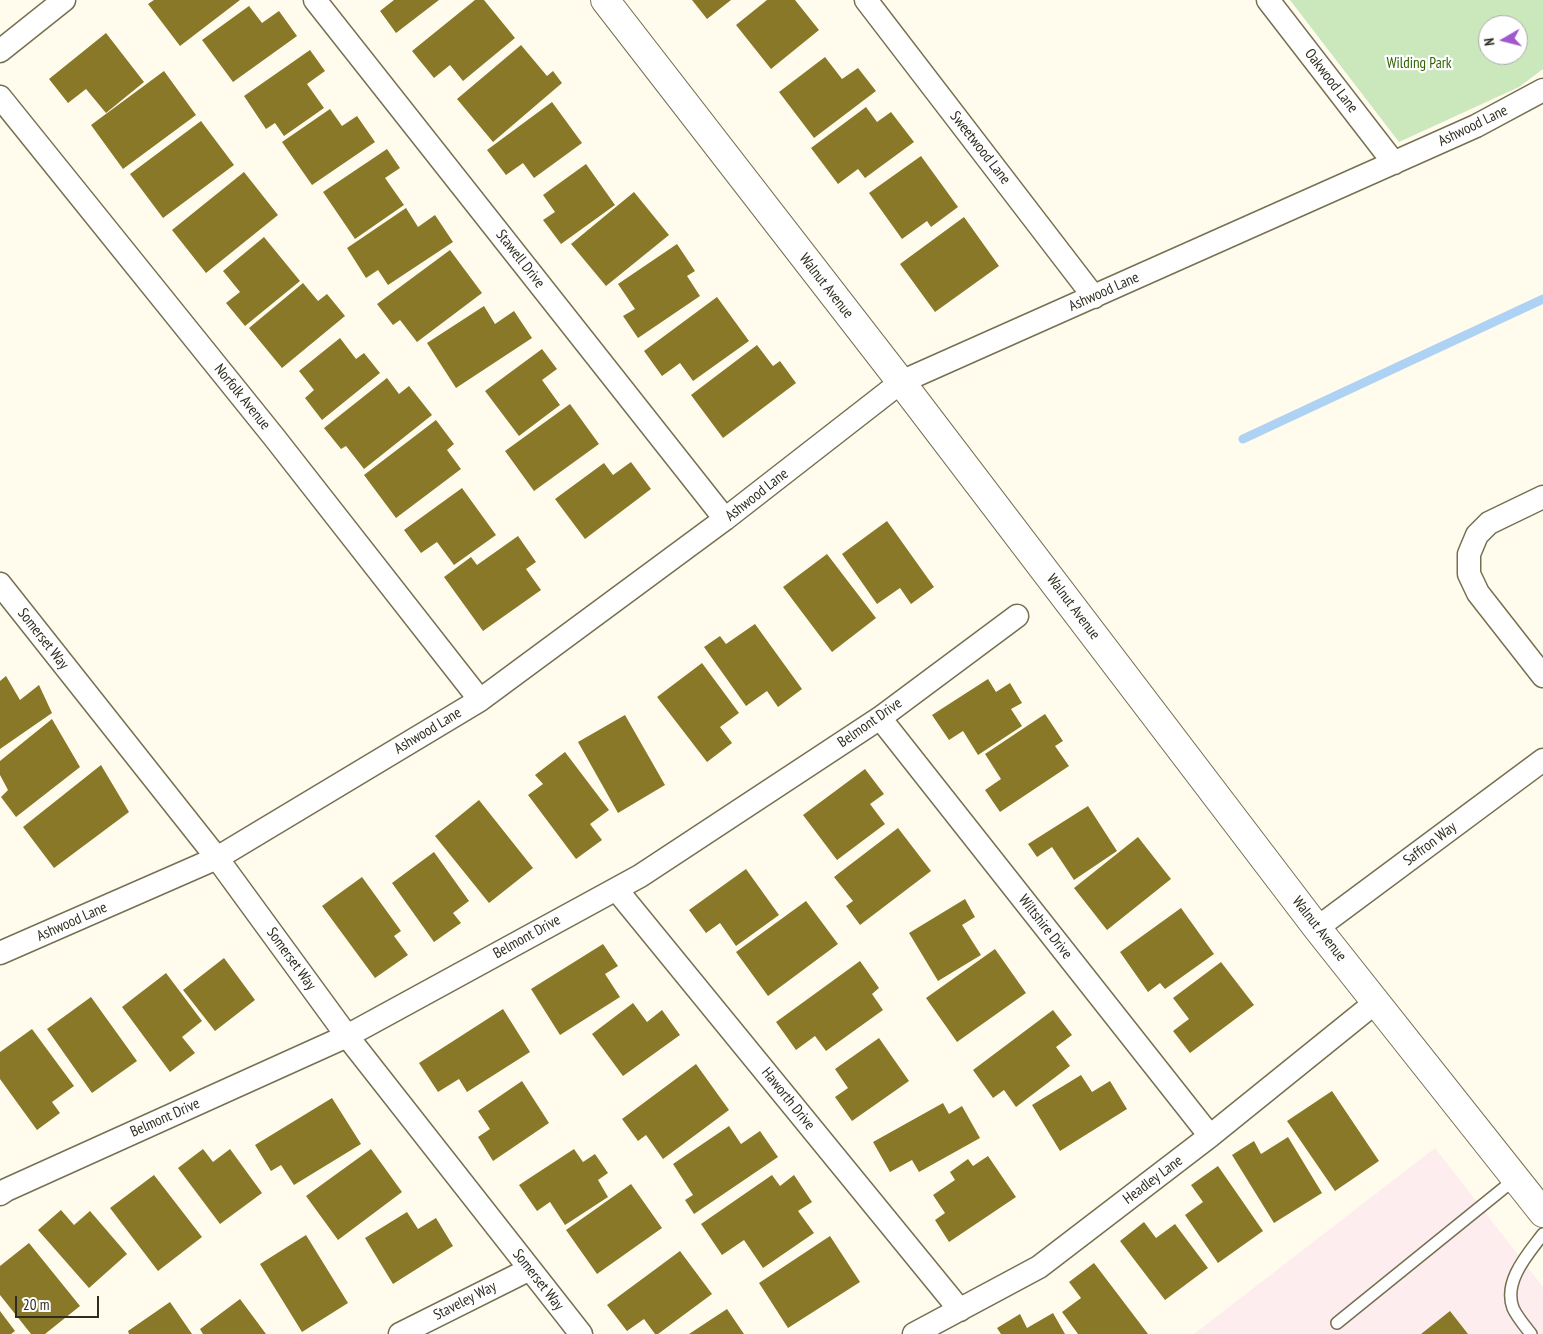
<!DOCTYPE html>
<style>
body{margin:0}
#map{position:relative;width:1543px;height:1334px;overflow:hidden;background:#fffcee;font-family:"PT Sans Narrow",sans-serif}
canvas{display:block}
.north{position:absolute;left:1478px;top:15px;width:50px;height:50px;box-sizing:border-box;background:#fff;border:1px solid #acaba6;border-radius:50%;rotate:262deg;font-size:14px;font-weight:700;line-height:20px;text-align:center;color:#2f2d20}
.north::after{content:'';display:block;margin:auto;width:18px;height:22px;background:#a059cd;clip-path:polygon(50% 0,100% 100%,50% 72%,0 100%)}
.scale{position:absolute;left:15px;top:1296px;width:84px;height:22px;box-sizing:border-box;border:2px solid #2f2d20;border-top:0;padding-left:6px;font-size:15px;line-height:18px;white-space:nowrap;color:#2f2d20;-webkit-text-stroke:4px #fff;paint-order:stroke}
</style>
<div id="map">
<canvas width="1543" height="1334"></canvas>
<div class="north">N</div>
<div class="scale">20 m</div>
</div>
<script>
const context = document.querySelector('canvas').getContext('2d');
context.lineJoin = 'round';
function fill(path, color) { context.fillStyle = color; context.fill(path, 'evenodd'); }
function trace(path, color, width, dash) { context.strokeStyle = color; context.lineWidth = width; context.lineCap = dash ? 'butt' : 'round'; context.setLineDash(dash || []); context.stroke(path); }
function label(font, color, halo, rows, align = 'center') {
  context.font = font + ' "PT Sans Narrow",sans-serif'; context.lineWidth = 4.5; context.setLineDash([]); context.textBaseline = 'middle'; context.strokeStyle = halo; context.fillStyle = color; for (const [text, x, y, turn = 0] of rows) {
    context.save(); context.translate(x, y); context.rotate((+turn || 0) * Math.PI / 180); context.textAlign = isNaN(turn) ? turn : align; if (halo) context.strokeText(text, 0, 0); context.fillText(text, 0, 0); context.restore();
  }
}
const education = new Path2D(`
 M 1435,1148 L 1543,1287 L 1543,1334 L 1194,1334 Z`);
const green = new Path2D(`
 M 1290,0 L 1543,0 L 1543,69 L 1519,87 L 1399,142 ZM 1488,25 L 1518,25 L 1518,55 L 1488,55 Z`);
const stream = new Path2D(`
 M 1243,439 L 1543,299`);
const building = new Path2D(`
 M 154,0 L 240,0 L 180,46 L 148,4 Z
 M 394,0 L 439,0 L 396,33 L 380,11 Z
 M 475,0 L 484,0 L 515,38 L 463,81 L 450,65 L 434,78 L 412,51 Z
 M 692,0 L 731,0 L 707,19 Z
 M 767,0 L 795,0 L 819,30 L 771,69 L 736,25 Z
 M 249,6 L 262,23 L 279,11 L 297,36 L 233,82 L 202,40 Z
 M 106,33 L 144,82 L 106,113 L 86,89 L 68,103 L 49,79 Z
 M 521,45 L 547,76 L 553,71 L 562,83 L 493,142 L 457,99 Z
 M 310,50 L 325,71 L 307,84 L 324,108 L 284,136 L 275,123 L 266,129 L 244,96 Z
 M 825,57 L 842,79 L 858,68 L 876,91 L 814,138 L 779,92 Z
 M 164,71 L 196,115 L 123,169 L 91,125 Z
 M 552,102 L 582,143 L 534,178 L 523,163 L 506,175 L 487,150 Z
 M 866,107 L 877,122 L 891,112 L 914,142 L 865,178 L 858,169 L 838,184 L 811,148 Z
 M 330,109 L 342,126 L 357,116 L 375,142 L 312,185 L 282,142 Z
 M 201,121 L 234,165 L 163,218 L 130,174 Z
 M 387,149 L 400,168 L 385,178 L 404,205 L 355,239 L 323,192 Z
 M 921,156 L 958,207 L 931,227 L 927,221 L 902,239 L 869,193 Z
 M 586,164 L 615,205 L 561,244 L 543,220 L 555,212 L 543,195 Z
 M 244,172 L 278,215 L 206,273 L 172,230 Z
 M 634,192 L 669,235 L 606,286 L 571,244 Z
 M 406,208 L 418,227 L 435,215 L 453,242 L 388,285 L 378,270 L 366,278 L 347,248 Z
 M 964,217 L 999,266 L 935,312 L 900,264 Z
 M 264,237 L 300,281 L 245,326 L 226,303 L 240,292 L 223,271 Z
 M 677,244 L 695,271 L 687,276 L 700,296 L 638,338 L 623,316 L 635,309 L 618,284 Z
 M 450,250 L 482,293 L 417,342 L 400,320 L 393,325 L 377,304 Z
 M 303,283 L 318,301 L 327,294 L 345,316 L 282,368 L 249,328 Z
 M 717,297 L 749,341 L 693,381 L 680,363 L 662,376 L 644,351 Z
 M 484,306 L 495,324 L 514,311 L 532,338 L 456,388 L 427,343 Z
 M 340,338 L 356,359 L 364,353 L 380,373 L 322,420 L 305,398 L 314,390 L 299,371 Z
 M 757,345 L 773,366 L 780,361 L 796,383 L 723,438 L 691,395 Z
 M 542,349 L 557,369 L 542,380 L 560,405 L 519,436 L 485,391 Z
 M 387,378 L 399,394 L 409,386 L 432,415 L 364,469 L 346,446 L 341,449 L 324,428 Z
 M 570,404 L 599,444 L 534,491 L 505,451 Z
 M 436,420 L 454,444 L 447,450 L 461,469 L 396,518 L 364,475 Z
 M 631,462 L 651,489 L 585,539 L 555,499 L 604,463 L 613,475 Z
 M 462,488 L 496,535 L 454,565 L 437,542 L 421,553 L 404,530 Z
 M 887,521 L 934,587 L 911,604 L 900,588 L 877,604 L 842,554 Z
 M 518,536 L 536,562 L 526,569 L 541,590 L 483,631 L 444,577 L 471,557 L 477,565 Z
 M 827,554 L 876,618 L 832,652 L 783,587 Z
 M 755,624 L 802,689 L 778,707 L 767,691 L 746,706 L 704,647 L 720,636 L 726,644 Z
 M 702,663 L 739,713 L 720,727 L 732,743 L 707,762 L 657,697 Z
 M 6,676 L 20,700 L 39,685 L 52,713 L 0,749 L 0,681 Z
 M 988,679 L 996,692 L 1010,683 L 1022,703 L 1011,709 L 1022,726 L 978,755 L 963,731 L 949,740 L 932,715 Z
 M 1045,714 L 1063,741 L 1055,746 L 1069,766 L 1000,812 L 985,790 L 1001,779 L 985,754 Z
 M 625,715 L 665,785 L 618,813 L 578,742 Z
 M 52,719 L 80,767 L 16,817 L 1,797 L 8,790 L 0,775 L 0,761 Z
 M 565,752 L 609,810 L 590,824 L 602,840 L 576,859 L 528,795 L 543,784 L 535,775 Z
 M 101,765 L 129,812 L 54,868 L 23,827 Z
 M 865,769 L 884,794 L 870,804 L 885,824 L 837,860 L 803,815 Z
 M 479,800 L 533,868 L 489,903 L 435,836 Z
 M 1088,806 L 1117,851 L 1074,880 L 1052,847 L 1037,857 L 1028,844 Z
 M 898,828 L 931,871 L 860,925 L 846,906 L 853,901 L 834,877 Z
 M 1138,837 L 1171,879 L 1107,930 L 1074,888 Z
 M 434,852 L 469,901 L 453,913 L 461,923 L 434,942 L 392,883 Z
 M 746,869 L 779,915 L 736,946 L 720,923 L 706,933 L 689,910 Z
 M 362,877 L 401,931 L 394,936 L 408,955 L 375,978 L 322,906 Z
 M 965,899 L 975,917 L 962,925 L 981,955 L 938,981 L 909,933 Z
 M 806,901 L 838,944 L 768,996 L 736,952 Z
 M 1181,908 L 1214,954 L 1165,989 L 1160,983 L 1148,992 L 1120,952 Z
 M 603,944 L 618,966 L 605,974 L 620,997 L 560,1035 L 531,989 Z
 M 995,949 L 1026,993 L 957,1042 L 926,998 Z
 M 224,958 L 255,1000 L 215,1031 L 183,990 Z
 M 860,961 L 879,988 L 872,994 L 883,1010 L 826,1051 L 815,1036 L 796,1050 L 776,1022 Z
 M 1221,962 L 1254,1005 L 1190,1053 L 1173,1031 L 1189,1019 L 1173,998 Z
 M 166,973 L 202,1021 L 182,1037 L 195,1053 L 170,1072 L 122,1007 Z
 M 91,997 L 137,1061 L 92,1093 L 47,1029 Z
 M 633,1003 L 647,1022 L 662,1010 L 680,1035 L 623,1076 L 592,1034 Z
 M 503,1009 L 530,1052 L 467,1092 L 459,1079 L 438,1092 L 419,1063 Z
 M 1053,1010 L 1072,1035 L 1056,1047 L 1070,1066 L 1016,1107 L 1004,1090 L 993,1098 L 973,1070 Z
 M 32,1029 L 74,1086 L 52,1102 L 60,1113 L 37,1130 L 0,1079 L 0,1052 Z
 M 879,1038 L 909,1081 L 852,1121 L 835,1097 L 848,1088 L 835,1069 Z
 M 696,1064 L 729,1110 L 663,1159 L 646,1135 L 638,1141 L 622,1119 Z
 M 1081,1075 L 1092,1092 L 1110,1081 L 1127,1109 L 1060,1151 L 1032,1105 Z
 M 522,1081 L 549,1123 L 493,1161 L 478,1137 L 490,1129 L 478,1111 Z
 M 1332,1091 L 1379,1161 L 1335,1191 L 1287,1121 Z
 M 332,1098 L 361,1144 L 294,1185 L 281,1165 L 271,1171 L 255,1145 Z
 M 943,1103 L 949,1114 L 962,1106 L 980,1138 L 919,1172 L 912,1160 L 890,1172 L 873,1142 Z
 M 729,1126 L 741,1144 L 760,1131 L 778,1157 L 694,1214 L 685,1200 L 693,1195 L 673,1164 Z
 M 1288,1137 L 1322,1193 L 1274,1223 L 1232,1155 L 1254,1141 L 1261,1154 Z
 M 203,1149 L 213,1162 L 230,1149 L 262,1193 L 220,1224 L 178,1168 Z
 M 371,1149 L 402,1192 L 338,1240 L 306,1196 Z
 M 574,1149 L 583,1162 L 595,1154 L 608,1173 L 598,1180 L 608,1197 L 565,1225 L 550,1202 L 537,1211 L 519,1185 Z
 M 988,1156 L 1016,1197 L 949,1242 L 935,1220 L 945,1213 L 933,1195 L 955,1180 L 950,1172 L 968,1159 L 973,1166 Z
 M 1218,1166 L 1263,1231 L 1218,1263 L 1185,1215 L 1203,1202 L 1191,1185 Z
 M 154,1175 L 202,1237 L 158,1271 L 110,1208 Z
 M 772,1175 L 780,1186 L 794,1175 L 812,1202 L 798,1211 L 814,1233 L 763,1268 L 744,1240 L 722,1255 L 701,1224 Z
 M 631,1184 L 662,1228 L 597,1274 L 566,1230 Z
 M 61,1210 L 74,1225 L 90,1211 L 127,1254 L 89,1288 L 38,1230 Z
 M 407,1212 L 418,1229 L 436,1218 L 453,1246 L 393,1284 L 365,1238 Z
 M 1144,1222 L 1156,1238 L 1175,1224 L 1208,1268 L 1165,1300 L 1120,1241 Z
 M 306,1235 L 348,1303 L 302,1332 L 260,1264 Z
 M 830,1236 L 860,1282 L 788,1328 L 759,1283 Z
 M 29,1243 L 80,1306 L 45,1334 L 31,1334 L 0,1295 L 0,1266 Z
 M 680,1251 L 712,1294 L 658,1334 L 655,1334 L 644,1319 L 627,1331 L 607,1305 Z
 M 1094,1263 L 1148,1334 L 1078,1334 L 1062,1312 L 1081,1298 L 1069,1282 Z
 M 240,1299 L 266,1334 L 203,1334 L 200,1329 Z
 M 170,1302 L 192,1334 L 129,1334 L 128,1331 Z
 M 727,1309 L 744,1334 L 689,1334 Z
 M 0,1311 L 15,1331 L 11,1334 L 0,1334 Z
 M 1450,1311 L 1468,1334 L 1421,1334 Z
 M 1053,1313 L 1065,1334 L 1001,1334 L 997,1328 L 1020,1314 L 1027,1328 Z`);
const lane = new Path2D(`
 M 1337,1323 L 1515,1179
 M 1531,1334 C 1525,1326 1517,1317 1513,1308 C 1503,1281 1528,1254 1543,1234`);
const street = new Path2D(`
 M 315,0 L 725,519
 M 866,0 L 1094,297
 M 1268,0 L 1394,163
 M 0,51 L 64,0
 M 0,97 L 274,437 L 480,700
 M 1543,497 L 1489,523 L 1477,535 L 1469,554 L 1469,574 L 1478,593 L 1543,676
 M 0,584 L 217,858 L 347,1036 L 581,1334
 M 880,718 L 1210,1136
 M 616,889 L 960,1310
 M 1317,928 L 1543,760
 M 0,953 L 217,858 L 480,700 L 725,519 L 901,382 L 1476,126 L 1543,90
 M 0,1194 L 6,1190 L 347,1036 L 640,876 L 880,718 L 1017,616
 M 400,1334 L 530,1269
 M 914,1334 L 1039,1267 L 1210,1136 L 1376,1002`);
const secondary = new Path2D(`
 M 605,0 L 901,382 L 1317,928 L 1543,1213`);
const parkNames = [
 ["Wilding Park",1419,64]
];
const streetNames = [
 ["Oakwood Lane",1331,81,52],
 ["Ashwood Lane",1473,126,-26],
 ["Sweetwood Lane",980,148,52],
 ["Stawell Drive",520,259,52],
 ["Walnut Avenue",826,286,52],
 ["Ashwood Lane",1104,292,-24],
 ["Norfolk Avenue",242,397,51],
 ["Ashwood Lane",757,495,-38],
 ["Walnut Avenue",1073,607,53],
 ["Somerset Way",43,639,52],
 ["Belmont Drive",870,723,-35],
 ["Ashwood Lane",428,731,-31],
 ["Saffron Way",1430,844,-37],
 ["Ashwood Lane",72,922,-24],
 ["Wiltshire Drive",1045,927,52],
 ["Walnut Avenue",1319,929,52],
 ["Belmont Drive",527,937,-29],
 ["Somerset Way",291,959,54],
 ["Haworth Drive",788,1099,51],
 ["Belmont Drive",165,1118,-24],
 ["Headley Lane",1153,1180,-37],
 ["Somerset Way",538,1280,52],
 ["Staveley Way",465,1301,-27]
];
fill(education, '#fdedef');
fill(green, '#cbe7bc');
trace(stream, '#aed2f3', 9);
fill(building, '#887828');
trace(lane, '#767051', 14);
trace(street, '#767051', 25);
trace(secondary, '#767051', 30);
trace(lane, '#fff', 11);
trace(street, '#fff', 22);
trace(secondary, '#fff', 28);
label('15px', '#316300', '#fff', parkNames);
label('15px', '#2f2d20', '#fff', streetNames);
</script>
